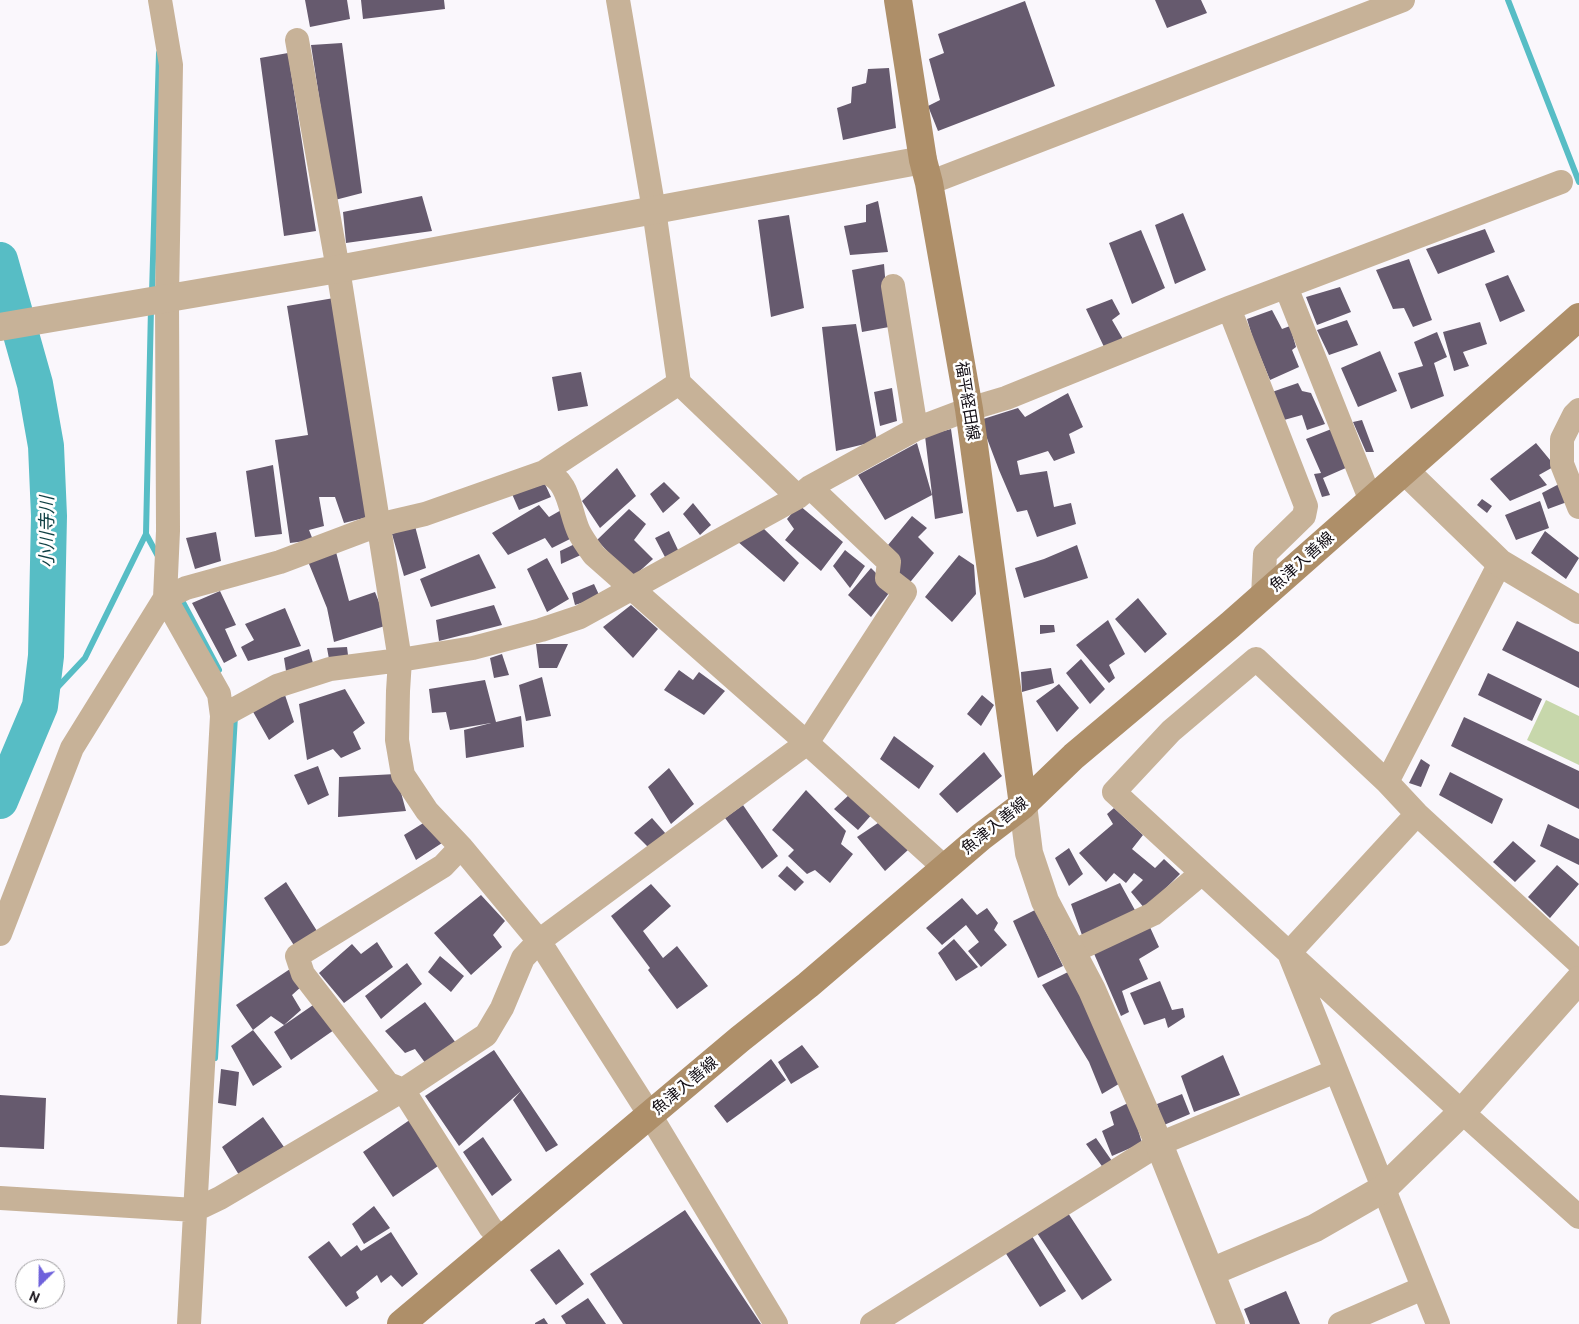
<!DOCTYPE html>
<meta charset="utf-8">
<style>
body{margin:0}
#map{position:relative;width:1579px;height:1324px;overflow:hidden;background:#faf7fc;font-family:Cabin,sans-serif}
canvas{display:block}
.north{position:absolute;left:15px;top:1259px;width:50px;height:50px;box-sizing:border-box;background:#fff;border:1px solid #a09ea1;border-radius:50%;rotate:203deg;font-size:14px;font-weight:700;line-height:20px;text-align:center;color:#120d14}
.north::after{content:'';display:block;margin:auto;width:18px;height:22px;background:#6e61db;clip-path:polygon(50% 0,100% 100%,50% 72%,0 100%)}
</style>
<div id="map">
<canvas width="1579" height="1324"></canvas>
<div class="north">N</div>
</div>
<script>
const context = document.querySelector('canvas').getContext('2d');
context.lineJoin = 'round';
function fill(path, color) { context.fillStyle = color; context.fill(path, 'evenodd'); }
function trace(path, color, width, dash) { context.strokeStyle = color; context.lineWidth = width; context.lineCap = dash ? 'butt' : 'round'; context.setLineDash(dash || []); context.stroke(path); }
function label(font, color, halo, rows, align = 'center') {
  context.font = font + ' Cabin,"Noto Sans JP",sans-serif'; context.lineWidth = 5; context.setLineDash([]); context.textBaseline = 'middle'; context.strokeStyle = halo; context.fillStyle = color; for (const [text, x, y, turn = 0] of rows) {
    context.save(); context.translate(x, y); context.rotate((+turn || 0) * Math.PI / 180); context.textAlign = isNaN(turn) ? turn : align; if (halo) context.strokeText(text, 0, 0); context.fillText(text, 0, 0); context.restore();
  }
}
const green = new Path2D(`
 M 1546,700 L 1579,716 L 1579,765 L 1527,740 Z`);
const stream = new Path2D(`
 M 1508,0 L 1579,182
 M 152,293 L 159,53
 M 151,308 L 146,534 L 159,558
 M 179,595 L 219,670
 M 40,706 L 85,658 L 146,534
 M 215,1058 L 235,716`);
const river = new Path2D(`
 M 0,260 L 35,384 L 46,446 L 49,516 L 46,656 L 40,706 L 0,801`);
const building = new Path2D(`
 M 305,0 L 347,0 L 350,19 L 310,27 Z
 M 361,0 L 444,0 L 445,9 L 363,19 Z
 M 1155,0 L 1201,0 L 1207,13 L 1167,28 Z
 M 1025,1 L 1055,86 L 938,131 L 928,106 L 940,100 L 929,59 L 944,53 L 938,34 Z
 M 342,43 L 362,193 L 335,200 L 311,45 Z
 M 288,53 L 316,231 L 284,236 L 260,58 Z
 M 889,68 L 896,128 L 843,140 L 837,108 L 851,103 L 852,87 L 866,83 L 868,69 Z
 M 422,196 L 432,231 L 346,243 L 343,212 Z
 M 878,201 L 888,252 L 850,255 L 844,226 L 866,222 L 866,205 Z
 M 1183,213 L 1206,270 L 1175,284 L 1155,225 Z
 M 789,215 L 804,308 L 771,317 L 758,220 Z
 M 1485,229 L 1495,252 L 1438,274 L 1426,249 Z
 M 1141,230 L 1165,288 L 1132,304 L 1109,243 Z
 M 1409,259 L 1432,320 L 1413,327 L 1404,308 L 1393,309 L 1376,270 Z
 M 884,264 L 889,327 L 862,332 L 852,270 Z
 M 1508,275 L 1525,311 L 1500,322 L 1485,284 Z
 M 1340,287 L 1351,312 L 1317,325 L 1306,297 Z
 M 334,298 L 368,517 L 344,523 L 335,497 L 319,497 L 324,526 L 309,530 L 313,540 L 290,543 L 275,440 L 308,435 L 287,306 Z
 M 1112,299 L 1120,314 L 1112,320 L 1123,339 L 1105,349 L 1086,309 Z
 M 1272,310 L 1282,329 L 1290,326 L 1296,347 L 1292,350 L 1299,367 L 1270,380 L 1253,339 L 1247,319 Z
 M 1347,320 L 1358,345 L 1329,355 L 1317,330 Z
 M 1480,322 L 1487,344 L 1463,352 L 1469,366 L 1454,371 L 1443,332 Z
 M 856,324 L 877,441 L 836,451 L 822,327 Z
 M 1437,332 L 1447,357 L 1434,363 L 1444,396 L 1411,409 L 1398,373 L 1423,366 L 1414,342 Z
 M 1380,351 L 1397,391 L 1358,407 L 1341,368 Z
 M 581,372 L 588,406 L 558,411 L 552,377 Z
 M 1298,383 L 1302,391 L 1311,393 L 1325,424 L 1307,430 L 1302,415 L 1284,420 L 1272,392 Z
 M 892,388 L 897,421 L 880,426 L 874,392 Z
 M 1068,393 L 1083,427 L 1069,434 L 1075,453 L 1054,461 L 1048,451 L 1017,461 L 1020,475 L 1047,471 L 1054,507 L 1071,503 L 1076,524 L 1037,537 L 1027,510 L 1017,512 L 999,470 L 980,420 L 1018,408 L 1025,417 Z
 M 1362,420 L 1374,452 L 1366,452 L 1353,422 Z
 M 1334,428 L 1348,467 L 1323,478 L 1330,495 L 1322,497 L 1314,474 L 1321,473 L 1306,439 Z
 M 951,429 L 963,513 L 935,519 L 925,436 Z
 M 917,443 L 932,495 L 885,520 L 858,475 Z
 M 1536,443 L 1555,466 L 1539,475 L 1547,485 L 1510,501 L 1490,479 Z
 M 273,465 L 282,534 L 255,537 L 246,471 Z
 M 617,468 L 636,496 L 600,528 L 582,501 Z
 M 664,482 L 680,498 L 663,513 L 650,494 Z
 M 545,484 L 551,497 L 519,510 L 512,494 Z
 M 1559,484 L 1567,502 L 1548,509 L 1542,493 Z
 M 1482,499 L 1492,506 L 1487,513 L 1477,505 Z
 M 1540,501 L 1549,528 L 1516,540 L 1505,515 Z
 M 693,503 L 711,525 L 700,535 L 683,514 Z
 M 539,505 L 549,517 L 563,509 L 576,536 L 552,548 L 545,538 L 508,555 L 492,533 Z
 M 799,505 L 843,542 L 821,571 L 785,540 L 794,529 L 787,519 Z
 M 629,509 L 646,524 L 634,540 L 653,559 L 632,578 L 597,540 Z
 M 912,516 L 927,528 L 918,537 L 934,553 L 907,586 L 892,572 L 901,561 L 888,545 Z
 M 415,526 L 426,568 L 404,576 L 392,534 Z
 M 762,527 L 799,563 L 784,582 L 737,541 Z
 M 669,531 L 679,552 L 666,559 L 655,538 Z
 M 1545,531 L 1579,558 L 1566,579 L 1531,553 Z
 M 216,532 L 221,561 L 195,569 L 186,538 Z
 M 577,543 L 583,554 L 561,564 L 560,551 Z
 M 1077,545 L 1088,578 L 1024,598 L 1015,568 L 1044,559 Z
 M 845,550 L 865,566 L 850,588 L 833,566 Z
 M 336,552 L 349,601 L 375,592 L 388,625 L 334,642 L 327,608 L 307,559 Z
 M 479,554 L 496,588 L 431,607 L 420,579 Z
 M 959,555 L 974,565 L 976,594 L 952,622 L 925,597 Z
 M 547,558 L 569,599 L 547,612 L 527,569 Z
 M 871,568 L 892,589 L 871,617 L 848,595 Z
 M 594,584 L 600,597 L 575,605 L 572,593 Z
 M 220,591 L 236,625 L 225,629 L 237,656 L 224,663 L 192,603 Z
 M 1138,598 L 1167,634 L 1145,653 L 1115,619 Z
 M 494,605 L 502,625 L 439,641 L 436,620 Z
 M 631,605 L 658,629 L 633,658 L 603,627 Z
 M 285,608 L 301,646 L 248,661 L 241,647 L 254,640 L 245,624 Z
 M 1108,620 L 1125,654 L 1109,665 L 1115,678 L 1109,683 L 1076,645 Z
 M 1517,621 L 1579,652 L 1579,688 L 1502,650 Z
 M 1040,625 L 1054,625 L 1055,632 L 1040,634 Z
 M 536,644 L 568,644 L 557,668 L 539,668 Z
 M 347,647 L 348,655 L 329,659 L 327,648 Z
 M 309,649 L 313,663 L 286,671 L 284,658 Z
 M 502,654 L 509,675 L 494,678 L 490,658 Z
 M 1081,659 L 1105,689 L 1090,704 L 1066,673 Z
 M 1051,668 L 1054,683 L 1022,692 L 1021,672 Z
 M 679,670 L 693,680 L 699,672 L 725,691 L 704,715 L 664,690 Z
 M 1488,673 L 1542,699 L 1532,721 L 1478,695 Z
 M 542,677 L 551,716 L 526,721 L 519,685 Z
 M 485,680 L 496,722 L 521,716 L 524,747 L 466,758 L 464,730 L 491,723 L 450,730 L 446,712 L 432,713 L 429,689 Z
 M 1059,684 L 1079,708 L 1057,732 L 1036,701 Z
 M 345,689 L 365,723 L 353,732 L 361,749 L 341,758 L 333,749 L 307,760 L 299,704 Z
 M 285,695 L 294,722 L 269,740 L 252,710 Z
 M 982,695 L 994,705 L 981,726 L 967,714 Z
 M 1464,717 L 1579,771 L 1579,809 L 1451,746 Z
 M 894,736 L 934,766 L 919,789 L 880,759 Z
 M 984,752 L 1002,776 L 957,813 L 939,794 Z
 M 1421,759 L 1430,765 L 1421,787 L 1409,783 Z
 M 318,766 L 329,795 L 308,805 L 294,775 Z
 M 669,768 L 694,804 L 671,824 L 648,787 Z
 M 1450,772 L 1503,799 L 1492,824 L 1439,795 Z
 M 396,774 L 406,811 L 338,817 L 339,777 Z
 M 806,790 L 846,831 L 841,844 L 853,854 L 830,883 L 815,870 L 807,874 L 788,856 L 794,850 L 772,830 Z
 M 851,793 L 874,812 L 858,830 L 834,809 Z
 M 743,805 L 778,856 L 762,869 L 725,818 Z
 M 1114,808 L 1143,835 L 1132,849 L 1155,868 L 1164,859 L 1180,874 L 1145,909 L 1131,892 L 1143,880 L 1134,873 L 1126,883 L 1114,873 L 1106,882 L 1079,853 L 1113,824 L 1107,814 Z
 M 652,818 L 666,834 L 650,849 L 634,833 Z
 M 881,821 L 908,850 L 885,871 L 857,837 Z
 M 425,822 L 442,843 L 416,860 L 404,835 Z
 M 1548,824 L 1579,839 L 1579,865 L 1540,846 Z
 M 1513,841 L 1536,861 L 1515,882 L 1493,862 Z
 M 1069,848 L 1083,874 L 1069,886 L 1055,858 Z
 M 1557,865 L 1579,884 L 1550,918 L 1528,897 Z
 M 787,866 L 804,882 L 795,891 L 778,876 Z
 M 286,882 L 317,931 L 295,947 L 264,898 Z
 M 1120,883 L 1136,912 L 1083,938 L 1071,904 Z
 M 651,884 L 671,906 L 643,931 L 663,958 L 677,946 L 708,986 L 677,1009 L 648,970 L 650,968 L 611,916 Z
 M 481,895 L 505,921 L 493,935 L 502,947 L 471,975 L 434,933 Z
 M 962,898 L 977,915 L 987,908 L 998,923 L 994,930 L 1007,945 L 981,967 L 968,951 L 979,942 L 966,925 L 942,945 L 926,928 Z
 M 1035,910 L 1063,966 L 1038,978 L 1013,921 Z
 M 1149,925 L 1159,947 L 1139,959 L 1148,979 L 1122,991 L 1129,1012 L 1121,1016 L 1092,949 Z
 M 954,939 L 978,967 L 956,981 L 938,953 Z
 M 377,942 L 393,967 L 344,1003 L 319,973 L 352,944 L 361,954 Z
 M 440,956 L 464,976 L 451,992 L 428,972 Z
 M 407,963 L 422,984 L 381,1019 L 365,996 Z
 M 290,969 L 302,986 L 292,995 L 301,1010 L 284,1025 L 271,1016 L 253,1030 L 236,1005 Z
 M 1070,971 L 1122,1082 L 1102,1094 L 1089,1062 L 1042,985 Z
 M 1160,981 L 1172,1010 L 1183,1008 L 1185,1017 L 1168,1028 L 1165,1018 L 1144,1025 L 1130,993 Z
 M 425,1002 L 456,1043 L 426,1064 L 415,1049 L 405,1053 L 385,1031 Z
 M 316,1003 L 334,1030 L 291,1060 L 274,1032 Z
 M 253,1030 L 282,1067 L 253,1086 L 231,1046 Z
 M 802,1045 L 819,1067 L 791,1084 L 778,1062 Z
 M 494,1050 L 558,1145 L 546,1152 L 513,1100 L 521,1091 L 459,1146 L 425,1096 Z
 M 1223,1055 L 1240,1095 L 1194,1112 L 1181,1076 Z
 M 771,1059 L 786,1080 L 727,1123 L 714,1106 Z
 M 221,1069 L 239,1072 L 236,1106 L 218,1103 Z
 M 1182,1094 L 1190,1114 L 1164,1125 L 1157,1104 Z
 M 0,1095 L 46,1098 L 44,1149 L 0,1147 Z
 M 1130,1102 L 1142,1143 L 1112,1156 L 1102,1131 L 1114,1125 L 1110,1112 Z
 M 263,1117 L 284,1147 L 239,1175 L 222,1147 Z
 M 414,1117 L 441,1164 L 393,1197 L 363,1152 Z
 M 483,1137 L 512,1180 L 492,1196 L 463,1152 Z
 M 1096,1138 L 1112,1161 L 1104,1169 L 1086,1144 Z
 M 374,1206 L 390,1228 L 364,1244 L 352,1224 Z
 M 685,1210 L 761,1324 L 623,1324 L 590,1274 Z
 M 1068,1213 L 1112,1280 L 1082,1300 L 1037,1233 Z
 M 391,1232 L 418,1274 L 402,1287 L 391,1275 L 381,1283 L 377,1275 L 356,1292 L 359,1298 L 346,1307 L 308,1257 L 329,1241 L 341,1257 L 357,1245 L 361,1251 Z
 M 1030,1233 L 1066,1291 L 1040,1307 L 1003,1249 Z
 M 559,1249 L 584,1284 L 556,1305 L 530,1270 Z
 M 1286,1291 L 1300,1324 L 1250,1324 L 1244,1309 Z
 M 588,1298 L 606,1324 L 566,1324 L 561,1316 Z
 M 544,1318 L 548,1324 L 535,1324 L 535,1323 Z`);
const minor = new Path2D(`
 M 618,0 L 654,210 L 679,383 L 798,497
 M 929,183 L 1403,0
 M 893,286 L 916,429
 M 1286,287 L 1371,501
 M 1229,308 L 1306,506 L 1304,516 L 1265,554 L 1263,597
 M 1579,410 L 1574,415 L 1562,439 L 1562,464 L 1579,507
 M 544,472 L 679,383
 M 165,598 L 186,588 L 280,562 L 378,525 L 425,514 L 544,472 C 570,479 569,511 579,532 C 583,540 589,548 594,555 L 807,743 L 945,868
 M 165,598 L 219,694 L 222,716 L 189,1324
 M 222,716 L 277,686 L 330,669 L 400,660 L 473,648 L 541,630 L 580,617 L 798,497 L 810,487 L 916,429 L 969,409 L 1006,398 L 1229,308 L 1561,182
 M 1387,782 L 1500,563
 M 1417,814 L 1289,953 L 1438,1324
 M 461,847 L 443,866 L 297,956 L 303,974 L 388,1084 L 403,1090 L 490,1227 L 502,1240
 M 0,934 L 72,748 L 165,598 L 168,531 L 167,298 L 171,65 L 160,0
 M 1072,952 L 1153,914 L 1202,873
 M 1579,963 L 1417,814 L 1387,782 L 1256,659 L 1171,731 L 1114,792 L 1462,1112 L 1579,1217
 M 0,1198 L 195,1210 L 220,1198 L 403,1090 L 486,1035 L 502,1008 L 523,958 L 539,941 L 461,847 L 427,811 L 403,775 L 397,740 L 398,691 L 400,660 L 338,269 L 297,40
 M 776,1324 L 650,1115 L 539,941 L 807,743 L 905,592 L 887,578 L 889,562 L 810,487
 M 872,1324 L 1159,1144 L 1336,1071
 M 1340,1324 L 1423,1288`);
const tertiary = new Path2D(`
 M 0,327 L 338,269 L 923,160
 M 1405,471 L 1500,563 L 1579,610
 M 1023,805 L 1029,853 L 1045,901 L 1092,990 L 1159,1144 L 1231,1324
 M 1211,1272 L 1315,1228 L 1383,1189 L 1462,1112 L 1579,980`);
const secondary = new Path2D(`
 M 898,0 L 923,160 L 929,183 L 969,409 L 1023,805
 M 401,1324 L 740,1039 L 808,985 L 981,837 L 1023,805 L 1074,756 L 1230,625 L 1579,317`);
const streetNames = [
 ["福平経田線",967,401,81],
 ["魚津入善線",1302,562,-42],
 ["魚津入善線",995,826,-39],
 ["魚津入善線",685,1086,-40]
];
const waterNames = [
 ["小川寺川",48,532,-90]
];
fill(green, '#c7d7ab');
trace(stream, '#57bdc5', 6);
trace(river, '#57bdc5', 36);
fill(building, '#665a6e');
trace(minor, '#c7b298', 24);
trace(tertiary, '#c7b298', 28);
trace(secondary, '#ae8f69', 28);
label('16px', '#120d14', '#fff', streetNames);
label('italic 18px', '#0f3f43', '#fff', waterNames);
</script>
